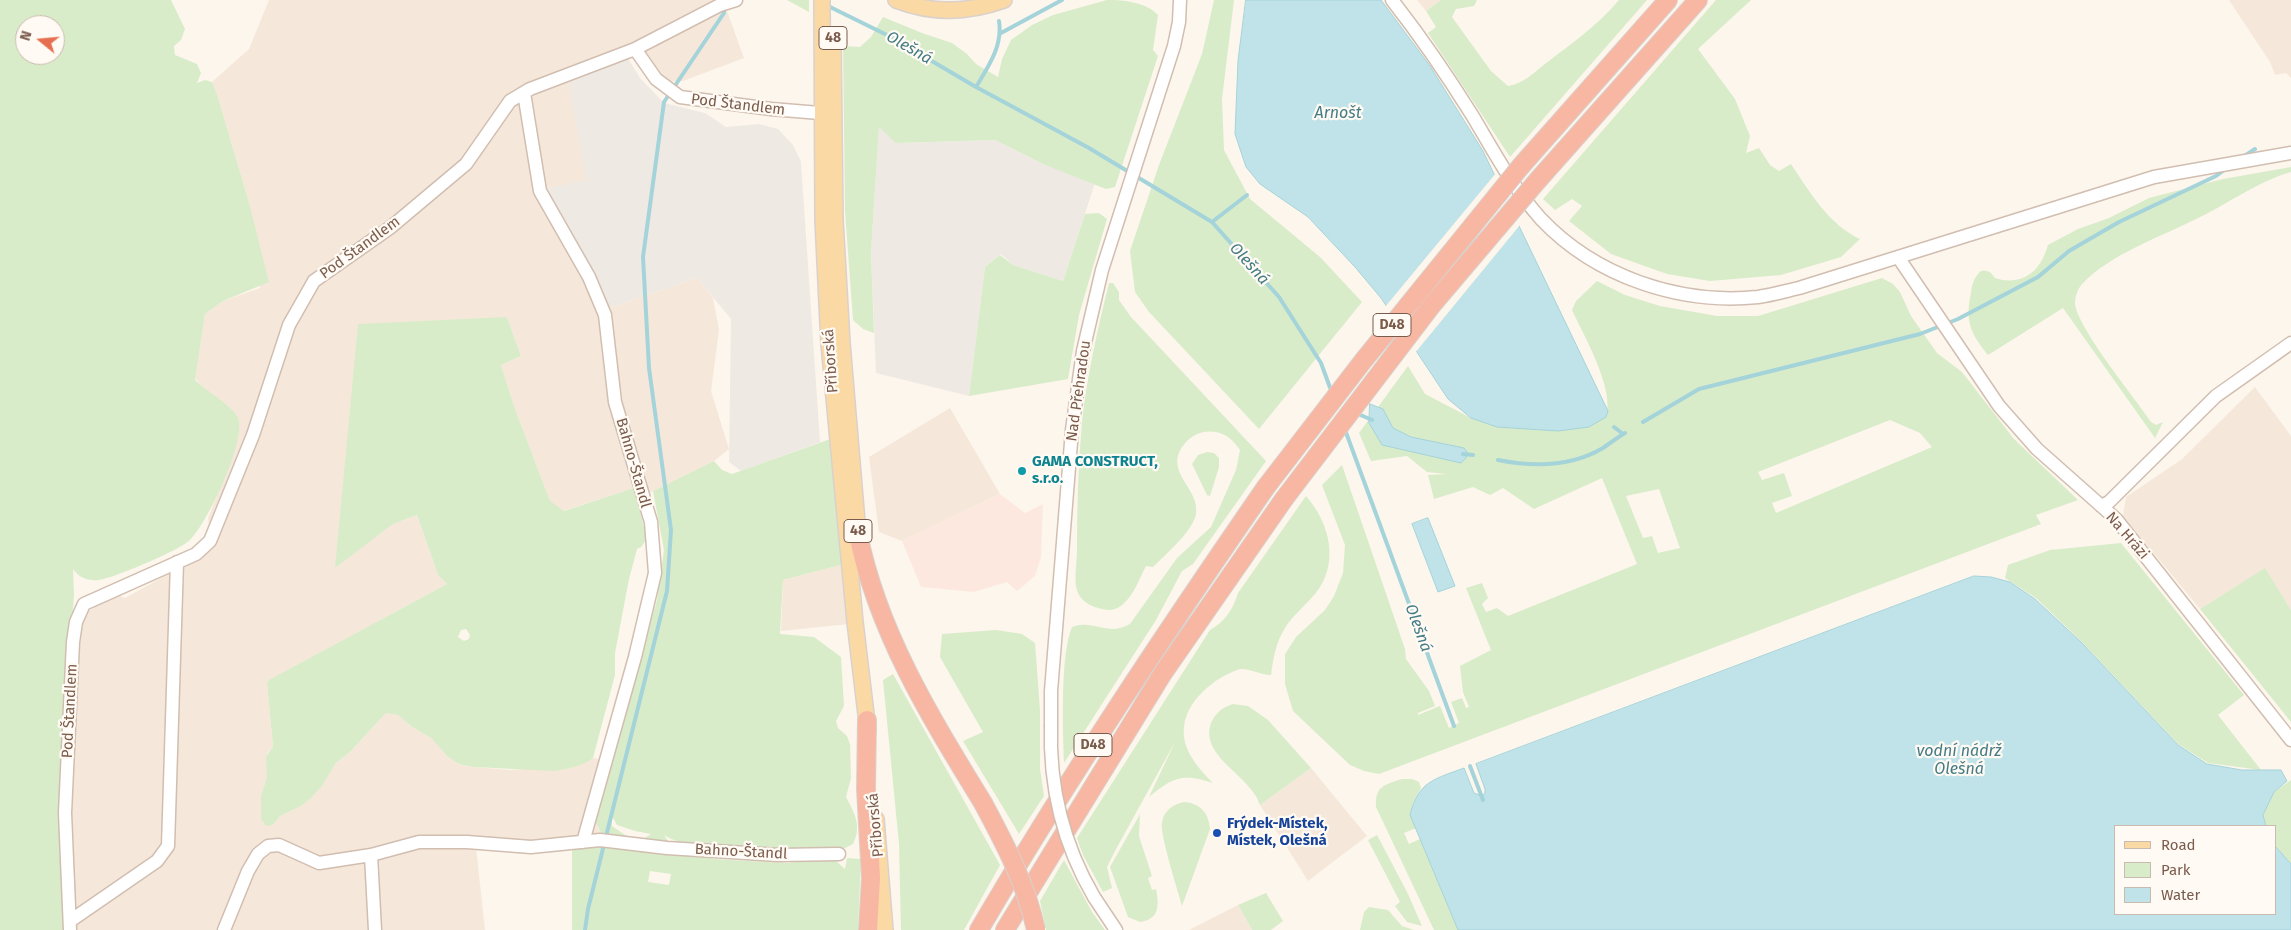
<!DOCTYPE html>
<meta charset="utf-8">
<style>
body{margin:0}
#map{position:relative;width:2291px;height:930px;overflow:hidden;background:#fdf6ec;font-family:"Fira Sans",sans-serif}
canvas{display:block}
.legend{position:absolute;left:2114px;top:825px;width:162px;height:90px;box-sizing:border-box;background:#fffaf3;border:1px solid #cabbb1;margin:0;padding:6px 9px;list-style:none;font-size:15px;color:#7a5c4d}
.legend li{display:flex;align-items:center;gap:10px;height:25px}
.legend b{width:25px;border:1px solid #cabbb1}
.north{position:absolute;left:15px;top:15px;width:50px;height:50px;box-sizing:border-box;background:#fffaf3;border:1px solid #cabbb1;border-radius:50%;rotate:287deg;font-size:14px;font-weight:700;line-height:20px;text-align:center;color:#7a5c4d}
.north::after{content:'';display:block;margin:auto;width:18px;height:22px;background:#e76f51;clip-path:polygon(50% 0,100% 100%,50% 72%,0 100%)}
</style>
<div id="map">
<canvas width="2291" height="930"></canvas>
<ul class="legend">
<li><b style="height:6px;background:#fbd9a5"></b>Road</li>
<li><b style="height:14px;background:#d8ecc9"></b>Park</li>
<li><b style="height:14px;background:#bfe3e8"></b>Water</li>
</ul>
<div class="north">N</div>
</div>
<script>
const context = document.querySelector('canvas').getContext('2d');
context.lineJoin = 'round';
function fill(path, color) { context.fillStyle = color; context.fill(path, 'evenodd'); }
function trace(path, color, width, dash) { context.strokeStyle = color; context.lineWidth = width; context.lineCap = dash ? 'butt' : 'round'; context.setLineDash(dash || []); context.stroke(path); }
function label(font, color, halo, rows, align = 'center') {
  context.font = font + ' "Fira Sans",sans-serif'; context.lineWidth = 4.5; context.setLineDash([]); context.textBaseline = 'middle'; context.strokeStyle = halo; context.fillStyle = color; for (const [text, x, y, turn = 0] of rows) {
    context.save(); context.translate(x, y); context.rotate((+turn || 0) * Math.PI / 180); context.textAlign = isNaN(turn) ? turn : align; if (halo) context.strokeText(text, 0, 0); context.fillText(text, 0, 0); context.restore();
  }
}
const residential = new Path2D(`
 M 269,0 L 723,0 L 744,58 L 683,81 L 663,82 L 648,56 L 627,57 L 586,181 L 545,189 L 609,308 L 697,278 L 713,298 L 719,330 L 711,391 L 729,449 L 714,461 L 637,499 L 634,488 L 563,511 L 550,502 L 515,409 L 501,365 L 521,356 L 507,317 L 335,567 L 393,524 L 417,515 L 438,575 L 447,584 L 270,680 L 267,683 L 273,746 L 267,754 L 267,777 L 261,795 L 261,815 L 264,824 L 273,825 L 280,816 L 301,806 L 311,798 L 322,786 L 336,763 L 350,752 L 386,713 L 398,715 L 412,727 L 431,738 L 448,757 L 459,764 L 473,767 L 510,770 L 579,765 L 593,758 L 611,761 L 597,826 L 602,835 L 476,847 L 485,930 L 76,930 L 69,819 L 75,645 L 83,619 L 89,611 L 102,602 L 118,595 L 125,598 L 212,550 L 208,518 L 232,458 L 238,434 L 195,378 L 205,314 L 223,301 L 260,288 L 248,199 L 217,94 L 212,82 L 249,49 Z
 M 1417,0 L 1441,0 L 1426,11 Z
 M 2229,0 L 2291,0 L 2291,78 L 2286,73 L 2275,75 L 2270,62 Z
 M 2255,387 L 2291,436 L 2291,610 L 2265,569 L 2200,609 L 2123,516 L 2126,497 L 2182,459 Z
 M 950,408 L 1000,494 L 902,541 L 879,532 L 869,457 Z
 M 844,564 L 849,624 L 781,631 L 783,580 Z
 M 1311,768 L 1367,836 L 1308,881 L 1260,805 Z
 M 1238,905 L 1252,930 L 1189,930 Z`);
const commercial = new Path2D(`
 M 1000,494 L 1025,513 L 1043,504 L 1041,557 L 1035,576 L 1017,591 L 1007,582 L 974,592 L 921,587 L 902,541 Z`);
const industrial = new Path2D(`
 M 627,57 L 640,78 L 664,103 L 705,113 L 726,127 L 759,124 L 778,129 L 793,145 L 801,162 L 820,442 L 741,471 L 729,462 L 731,319 L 697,278 L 609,308 L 545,189 L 586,180 L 568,78 Z
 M 879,126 L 897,143 L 995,140 L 1045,165 L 1095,183 L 1063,281 L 1013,265 L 1001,254 L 985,267 L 969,396 L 876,373 L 871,252 Z`);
const green = new Path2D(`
 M 0,0 L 171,0 L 185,29 L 181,40 L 174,46 L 175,55 L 197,64 L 201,73 L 197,83 L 205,80 L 212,82 L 217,94 L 248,199 L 269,282 L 223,301 L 205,314 L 195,380 C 206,391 232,405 238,418 C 247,440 207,524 190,540 C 180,550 114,578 99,580 C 88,581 79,578 73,569 L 74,594 L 60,794 L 61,877 L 65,930 L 0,930 ZM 25,25 L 55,25 L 55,55 L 25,55 Z
 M 787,0 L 809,0 L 809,12 Z
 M 1107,0 C 1124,0 1146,2 1158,15 L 1153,50 L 1158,56 L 1115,187 L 1106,189 L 1045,165 L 995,140 L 896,143 L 879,127 L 871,252 L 874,333 L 863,329 L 853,320 L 845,211 L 843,46 L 860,47 L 871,37 L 883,17 L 922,33 L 952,43 L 967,54 L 976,64 L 998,77 L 1002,59 L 1011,40 L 1032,25 L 1053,15 Z
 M 1214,0 L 1234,0 L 1222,99 L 1224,150 L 1250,199 L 1320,257 L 1362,302 L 1259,429 L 1149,312 L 1135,292 L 1130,251 L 1159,165 L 1202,54 Z
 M 1441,0 L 1477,0 L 1474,6 L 1456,9 L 1452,17 L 1491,71 L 1508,86 C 1523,84 1533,73 1545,64 C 1572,43 1596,27 1619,0 L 1647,0 L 1510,157 L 1428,33 L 1436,27 L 1426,11 Z
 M 1716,0 L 1751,0 L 1698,49 L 1735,99 L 1750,136 L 1746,153 L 1759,148 L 1770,165 L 1779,171 L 1791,164 C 1809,191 1829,225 1860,239 L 1841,257 L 1781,275 L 1710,281 L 1667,274 L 1611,254 L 1569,221 L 1582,206 L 1572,199 L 1555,210 L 1543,199 Z
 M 2291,167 L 2291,172 C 2256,182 2225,206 2192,221 C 2157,238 2110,255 2083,283 C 2078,288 2075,296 2075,304 C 2078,329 2135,398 2151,422 L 2156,425 L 2163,422 L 2155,438 L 2063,308 L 1988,355 C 1970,333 1965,321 1971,293 C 1972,284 1974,277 1981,271 C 1988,270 1991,272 1995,278 C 2022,287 2041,271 2048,245 L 2078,229 L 2109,218 L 2149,198 L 2223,179 Z
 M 1099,213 L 1107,219 L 1079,315 L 1068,379 L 969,396 L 985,267 L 1000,255 L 1013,265 L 1063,281 L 1085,214 Z
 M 1882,278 L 1893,284 L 1900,292 L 1911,316 L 1937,353 L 1962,372 L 2014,439 L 2078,500 L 2036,515 L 2041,524 L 1379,774 L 1364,771 L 1350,765 L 1293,711 L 1285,684 L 1285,654 L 1296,637 L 1325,610 L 1334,596 L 1343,573 L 1345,545 L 1322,485 L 1342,465 L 1405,649 L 1406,659 L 1429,691 L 1435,706 L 1418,713 L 1418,715 L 1440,706 L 1449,728 L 1459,723 L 1451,702 L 1462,698 L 1466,708 L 1469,707 L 1463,692 L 1460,666 L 1491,650 L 1466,588 L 1482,583 L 1488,598 L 1482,604 L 1486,612 L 1497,608 L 1508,616 L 1637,564 L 1602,478 L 1534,509 L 1503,488 L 1490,495 L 1473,487 L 1434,499 L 1428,475 L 1447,474 L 1427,472 L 1407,456 L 1371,461 L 1359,433 L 1408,366 L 1425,394 L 1471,418 L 1606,417 C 1615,389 1584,336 1572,310 L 1576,301 L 1597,281 L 1625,295 L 1660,306 L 1717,316 L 1758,316 ZM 1890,420 L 1920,433 L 1932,447 L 1776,513 L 1772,503 L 1792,496 L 1784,473 L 1762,480 L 1758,472 ZM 1659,489 L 1680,548 L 1658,553 L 1652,536 L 1643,538 L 1626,496 Z
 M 1109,283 L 1113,283 L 1119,292 L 1119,300 L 1131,317 L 1266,461 L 1193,564 L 1182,571 L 1156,620 L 1064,763 C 1063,730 1060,655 1072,627 C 1094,619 1107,637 1130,624 L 1177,558 L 1211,527 L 1236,470 L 1240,450 C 1234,441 1227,434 1216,432 C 1206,430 1195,433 1188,440 C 1158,470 1201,487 1196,514 C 1193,531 1166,554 1153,567 L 1146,566 C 1137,583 1127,616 1102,609 C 1092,607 1082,602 1078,593 C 1073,582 1077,563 1077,551 C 1077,508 1078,465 1082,422 C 1087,375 1098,328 1109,283 Z
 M 507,317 L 521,356 L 501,365 L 515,409 L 550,501 L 564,511 L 634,488 L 647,539 L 641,547 L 637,549 L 629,579 L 615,653 L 615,675 L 593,758 C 583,766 567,769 555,771 L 473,767 L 459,764 L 448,757 L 431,738 L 412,727 L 398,715 L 386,713 L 350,752 L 336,763 L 322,786 L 311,798 L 301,806 L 280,816 L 273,825 L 266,826 L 261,819 L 261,795 L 267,777 L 266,757 L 273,746 L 267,683 L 269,680 L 447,584 L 438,575 L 417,515 L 393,524 L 335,568 L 358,324 ZM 466,629 L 470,635 L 469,639 L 464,641 L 458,637 L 461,630 Z
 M 833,438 L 844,564 L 783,580 L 780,634 L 814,637 L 841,657 L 844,706 L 836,721 L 838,728 L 847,736 L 850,744 L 851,778 L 846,797 C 855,814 862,826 853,844 L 841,850 C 798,850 697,857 664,835 L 668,841 L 675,843 L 602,835 L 595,821 L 657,600 L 664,550 L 653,491 L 714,461 L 722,470 L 732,474 ZM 612,816 L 617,825 L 635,831 L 651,834 L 643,839 L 628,837 L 612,826 Z
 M 1207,452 L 1214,453 L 1219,458 L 1219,467 L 1210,496 L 1207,495 L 1192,464 L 1198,455 Z
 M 1306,496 C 1330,523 1340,564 1315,594 C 1305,606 1293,615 1285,628 C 1276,642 1273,659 1271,675 C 1262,675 1248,668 1241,669 C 1238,669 1233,672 1230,673 C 1210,682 1186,703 1184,727 C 1181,749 1199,769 1213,783 C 1182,773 1173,777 1149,797 L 1175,742 L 1115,851 L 1107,867 L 1112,888 L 1103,892 L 1083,855 L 1077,838 L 1210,630 C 1225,622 1233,609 1238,593 Z
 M 2121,543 L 2244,695 L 2218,715 L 2261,770 L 2208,763 L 2178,744 L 2081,641 L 2036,598 L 2005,578 L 2008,565 L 2050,550 Z
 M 2265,568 L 2291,610 L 2291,722 L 2200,609 Z
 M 996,630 L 1022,634 L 1035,643 L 1040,710 L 1040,769 L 1044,796 L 1019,834 L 963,741 L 983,732 L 940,657 L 942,634 Z
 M 893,674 L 1000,865 L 964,930 L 901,930 L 899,844 L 883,680 Z
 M 1233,704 L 1248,706 L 1268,720 L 1311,768 L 1260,805 C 1251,775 1199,757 1211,723 C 1216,712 1222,708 1233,704 Z
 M 1402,779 L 1412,779 L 1419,782 L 1421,788 C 1411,804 1409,810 1416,828 L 1404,833 L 1409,844 L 1420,839 L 1458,930 L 1434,930 L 1376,807 C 1375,786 1384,785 1402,779 Z
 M 2291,780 L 2291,864 L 2275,846 L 2275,826 L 2266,826 L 2263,815 L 2274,792 Z
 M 1184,802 C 1200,803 1209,813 1210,829 L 1182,906 C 1178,891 1159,832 1162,822 C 1164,810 1174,804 1184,802 Z
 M 1140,814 L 1139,836 L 1152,876 L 1148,878 L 1152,890 L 1156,889 C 1159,905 1160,919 1140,922 L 1128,917 L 1110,867 Z
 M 1377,835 L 1408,894 L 1422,926 L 1407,922 L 1395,906 L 1400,902 L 1368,840 Z
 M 600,845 L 664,855 L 706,856 L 713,859 L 788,863 L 798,861 L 835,860 L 845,869 L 847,858 L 861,859 L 858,930 L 572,930 L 572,849 ZM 650,871 L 671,874 L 669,885 L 648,882 Z
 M 1064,860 L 1092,912 L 1105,930 L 1046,930 L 1040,901 Z
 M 1266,893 L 1283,921 L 1271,930 L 1252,930 L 1238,905 Z
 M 1369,907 L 1388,910 L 1402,926 L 1414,930 L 1360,930 L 1364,912 Z`);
const water = new Path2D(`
 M 1246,0 L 1381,0 L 1430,66 L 1483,151 L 1608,411 L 1606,417 L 1589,427 L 1558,431 L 1497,427 L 1471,418 L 1448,399 L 1381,298 L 1355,267 L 1308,217 L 1260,184 L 1246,167 L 1235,134 L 1238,61 Z
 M 1370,404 L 1383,409 L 1393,428 L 1411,437 L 1464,448 L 1467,452 L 1466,458 L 1461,463 L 1382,445 L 1369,423 Z
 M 1428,518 L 1455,586 L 1438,592 L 1412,524 Z
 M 1974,576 L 1991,577 L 2010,582 L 2035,599 L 2081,642 L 2178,745 L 2207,764 L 2242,770 L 2281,770 L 2287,781 L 2274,792 L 2263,815 L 2266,826 L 2115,826 L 2115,914 L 2275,914 L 2275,846 L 2291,864 L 2291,930 L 1458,930 L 1410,815 C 1418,781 1435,779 1464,768 L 1474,793 L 1482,796 L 1485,793 L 1485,789 L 1476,764 Z`);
const pier = new Path2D(`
 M 1496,173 L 1520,225 L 1415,353 L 1385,307 Z`);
const stream = new Path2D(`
 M 826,5 L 891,37 L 976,87 L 1089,148 L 1212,222 L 1279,297 L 1321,363 L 1332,393
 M 1001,33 L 1062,0
 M 976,87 C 988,67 1003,46 999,21
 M 2243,157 L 2255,149
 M 1212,222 L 1247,195
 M 1356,413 L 1372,420
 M 1643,422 L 1699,389 L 1920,334 L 1958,319 L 2038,277 L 2069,251 L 2119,222 L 2216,176 L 2227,168
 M 1344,427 L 1454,726
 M 1614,427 L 1623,434
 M 1463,454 L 1473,455
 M 1498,460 C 1533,467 1571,467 1603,448 C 1610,443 1617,438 1625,433
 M 1470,766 L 1483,800
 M 585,930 L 588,909 L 667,591 L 671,530 L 649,368 L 643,257 L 664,102 L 724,13 L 724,6`);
const minor = new Path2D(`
 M 1392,0 C 1421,37 1447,75 1472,115 C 1493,150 1513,188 1541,219 C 1596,277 1680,305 1758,297 C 1772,295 1786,291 1799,288 L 2154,177 L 2291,153
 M 635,49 L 656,79 L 680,97 L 771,109 L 832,114
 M 524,93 L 540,191 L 589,277 L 605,315 L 615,402 L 651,522 L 655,573 L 635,657 L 583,842
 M 1898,257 L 1999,406 L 2037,449 L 2116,519 L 2291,740
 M 2101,506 L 2109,502 L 2216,396 L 2291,343
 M 1051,725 L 1051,691 L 1072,430 L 1083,351 L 1102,270 L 1174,46 L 1179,22 L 1180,0
 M 371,855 L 375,930
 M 1094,897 L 1116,930
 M 70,921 L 157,861 L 168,846 L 177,562
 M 70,930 L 65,813 L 73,642 L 76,622 L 84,604 L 196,554 L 210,541 L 253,435 L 289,325 L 314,281 L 391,227 L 466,164 L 510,101 L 530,89 L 635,49 L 720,5 L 736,0
 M 224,930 L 248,871 L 258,854 L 268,846 L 279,845 L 319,863 L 371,855 L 419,842 L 467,842 L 531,847 L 600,840 L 667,848 L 778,855 L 839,854`);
const major = new Path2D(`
 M 822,0 L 823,220 L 829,344 L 855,622 L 868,731
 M 896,0 C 932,14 968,13 1004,0
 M 833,42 L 835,220 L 842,343 L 859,546
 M 876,819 L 885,930`);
const highway = new Path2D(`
 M 1521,166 L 1668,0
 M 1538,180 L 1698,0
 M 858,534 C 878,633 931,718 983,803
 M 867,720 L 866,789 L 871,878 L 868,930
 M 979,930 C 1068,778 1166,632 1266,487
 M 1005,930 L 1163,673 L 1284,499`);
const minorBridge = new Path2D(`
 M 1051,725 C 1049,787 1063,844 1094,897`);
const highwayBridge = new Path2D(`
 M 1266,487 L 1363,361 L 1521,166
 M 1284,499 L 1432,305 L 1538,180
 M 983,803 C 1005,844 1026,884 1036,930`);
const markers = [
 [1022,471,5,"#0f9aa8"],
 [1217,833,5,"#1a4fb4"]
];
const shields = [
 [833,38,28],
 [1392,325,38],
 [858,531,28],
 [1093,745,38]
];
const shieldNames = [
 ["48",833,38],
 ["D48",1392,325],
 ["48",858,531],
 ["D48",1093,745]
];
const streetNames = [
 ["Pod Štandlem",738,105,7],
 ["Pod Štandlem",360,248,-36],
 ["Příborská",831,361,-94],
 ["Nad Přehradou",1079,391,-82],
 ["Bahno-Štandl",633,463,74],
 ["Na Hrázi",2127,536,49],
 ["Pod Štandlem",70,711,-87],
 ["Příborská",876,825,-95],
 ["Bahno-Štandl",741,852,3]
];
const cultureNames = [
 ["GAMA CONSTRUCT,",1032,462],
 ["s.r.o.",1032,479]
];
const transitNames = [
 ["Frýdek-Místek,",1227,824],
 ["Místek, Olešná",1227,841]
];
const waterNames = [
 ["Olešná",909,48,30],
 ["Arnošt",1338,114],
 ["Olešná",1249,264,48],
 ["Olešná",1418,628,70],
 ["vodní nádrž",1959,752],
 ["Olešná",1959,770]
];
fill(residential, '#f5e8da');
fill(commercial, '#fde8e0');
fill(industrial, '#efe9e4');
fill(green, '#d8ecc9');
fill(water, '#bfe3e8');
trace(water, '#a5d3da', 1);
fill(pier, '#fdf6ec');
trace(stream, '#a5d3da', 4);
trace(minor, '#d1beb0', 15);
trace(major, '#dad1cd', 18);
trace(highway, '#dad1cd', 20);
trace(minor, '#fff', 12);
trace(major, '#fbd9a5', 15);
trace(highway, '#f7b7a3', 18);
trace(minorBridge, '#d1beb0', 15, []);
trace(highwayBridge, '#dad1cd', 20, []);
trace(minorBridge, '#fff', 12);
trace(highwayBridge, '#f7b7a3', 18);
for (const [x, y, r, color] of markers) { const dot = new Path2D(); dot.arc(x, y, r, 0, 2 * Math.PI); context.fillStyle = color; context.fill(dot); trace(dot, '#fffaf3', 2); }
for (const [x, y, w] of shields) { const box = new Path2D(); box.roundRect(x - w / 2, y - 11.5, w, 23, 4); context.fillStyle = '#fffaf3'; context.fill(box); trace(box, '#7a5c4d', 1); }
label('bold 14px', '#7a5c4d', null, shieldNames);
label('15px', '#7a5c4d', '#fffaf3', streetNames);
label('bold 15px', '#0d838f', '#fffaf3', cultureNames, 'left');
label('bold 15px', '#164399', '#fffaf3', transitNames, 'left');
label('italic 16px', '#437c86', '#fffaf3', waterNames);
</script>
